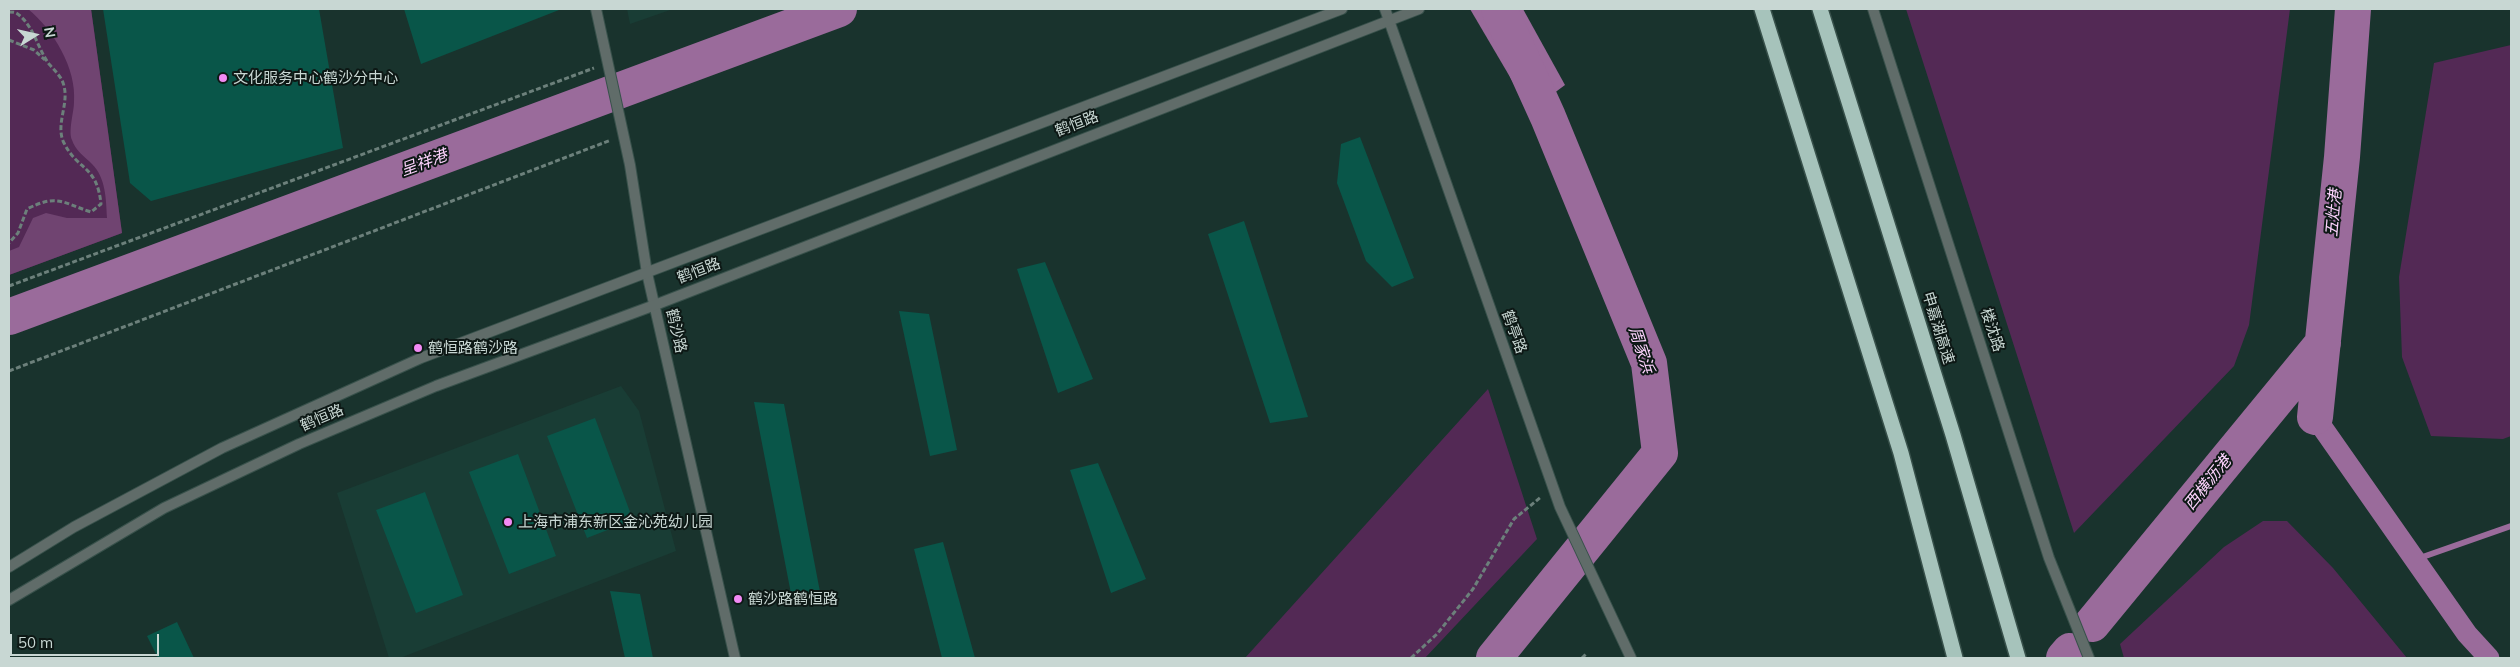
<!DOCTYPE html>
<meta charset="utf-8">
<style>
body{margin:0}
#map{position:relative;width:2520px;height:667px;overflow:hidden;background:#19332d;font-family:Mulish,sans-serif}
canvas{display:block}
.frame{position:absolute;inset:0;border:10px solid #c8d7d3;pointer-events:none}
.north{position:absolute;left:10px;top:10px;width:50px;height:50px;-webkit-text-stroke:4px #0d1815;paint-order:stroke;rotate:80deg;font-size:14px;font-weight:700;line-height:20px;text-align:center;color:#c8d7d3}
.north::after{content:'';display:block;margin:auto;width:18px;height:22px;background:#c8d7d3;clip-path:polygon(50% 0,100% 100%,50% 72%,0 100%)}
.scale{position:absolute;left:10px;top:634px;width:149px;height:22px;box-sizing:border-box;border:2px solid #c8d7d3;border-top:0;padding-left:6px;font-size:15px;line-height:18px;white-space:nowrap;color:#c8d7d3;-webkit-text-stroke:4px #0d1815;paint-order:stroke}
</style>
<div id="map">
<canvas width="2520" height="667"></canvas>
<div class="frame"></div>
<div class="north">N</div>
<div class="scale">50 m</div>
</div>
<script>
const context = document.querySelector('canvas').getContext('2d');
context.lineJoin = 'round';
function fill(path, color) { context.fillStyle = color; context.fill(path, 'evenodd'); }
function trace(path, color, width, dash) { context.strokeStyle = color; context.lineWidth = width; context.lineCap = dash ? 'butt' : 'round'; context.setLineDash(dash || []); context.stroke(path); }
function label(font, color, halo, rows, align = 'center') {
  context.font = font + ' Mulish,"Noto Sans SC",sans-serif'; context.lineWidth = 4; context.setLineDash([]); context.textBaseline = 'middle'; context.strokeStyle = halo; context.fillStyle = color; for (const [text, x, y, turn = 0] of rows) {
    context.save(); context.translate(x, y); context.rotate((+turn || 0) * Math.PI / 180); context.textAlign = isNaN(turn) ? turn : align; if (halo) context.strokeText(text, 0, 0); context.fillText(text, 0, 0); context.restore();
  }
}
const built = new Path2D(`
 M 627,9 L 673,9 L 630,24 Z
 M 621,386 L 639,411 L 676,551 L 400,658 L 389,658 L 337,493 Z`);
const green = new Path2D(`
 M 9,9 L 91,9 L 122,233 L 9,275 Z
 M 1906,9 L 2290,9 L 2249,325 L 2234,366 L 2074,533 Z
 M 2511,45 L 2511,436 L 2503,439 L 2431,436 L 2402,357 L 2399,277 L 2434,63 Z
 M 1488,389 L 1537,539 L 1425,658 L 1245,658 Z
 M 2263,521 L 2287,521 L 2333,568 L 2407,658 L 2124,658 L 2120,644 L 2224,547 Z`);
const forest = new Path2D(`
 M 28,9 L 91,9 L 122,233 L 9,275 L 9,251 L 19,247 L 33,218 L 46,213 L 67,218 L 107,218 C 106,199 106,178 92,164 C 85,157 75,150 72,140 C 68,131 74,112 74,102 C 77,69 53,29 28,9 Z`);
const water = new Path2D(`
 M 1470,9 L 1523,9 L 1565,85 L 1530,111 Z`);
const stream = new Path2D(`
 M 2414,560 L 2511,526`);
const canal = new Path2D(`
 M 2315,417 L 2467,634 L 2489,658`);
const river = new Path2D(`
 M 9,317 L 839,9
 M 2315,417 L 2342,157 L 2353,9
 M 2092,624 L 2323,343
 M 1494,658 L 1660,453 L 1649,363 L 1548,117 L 1499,9
 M 2064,658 L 2070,651`);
const building = new Path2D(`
 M 103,9 L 319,9 L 343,148 L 151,201 L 130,183 Z
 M 404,9 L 559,9 L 559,10 L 421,64 Z
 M 1360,137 L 1414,278 L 1392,287 L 1366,261 L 1337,183 L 1341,144 Z
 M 1244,221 L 1308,417 L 1270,423 L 1208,234 Z
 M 1045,262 L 1093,379 L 1058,393 L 1017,269 Z
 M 899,311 L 929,314 L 957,450 L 930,456 Z
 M 754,402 L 784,404 L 821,597 L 793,604 Z
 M 595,418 L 633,520 L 587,538 L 547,436 Z
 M 518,454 L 556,556 L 509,574 L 469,472 Z
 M 1098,463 L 1146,579 L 1111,593 L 1070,470 Z
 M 425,492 L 463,595 L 416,613 L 376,510 Z
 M 943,542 L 975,658 L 942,658 L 914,549 Z
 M 610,591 L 640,594 L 653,658 L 625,658 Z
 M 177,622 L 194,658 L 158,658 L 147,636 Z`);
const path = new Path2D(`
 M 9,12 C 13,12 16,12 19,15 C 34,27 38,49 49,64 C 55,71 62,77 64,86 C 69,105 55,125 64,143 C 78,171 97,165 101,204 L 91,212 C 61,202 57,194 27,209 L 18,233 L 9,243
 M 9,40 L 34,50 L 45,60
 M 9,286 L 594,68
 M 9,371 L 611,140
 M 1411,658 L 1437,634 L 1473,589 L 1514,519 L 1541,497
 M 1582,658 L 1586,654`);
const service = new Path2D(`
 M 1873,9 L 2049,558 L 2089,658`);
const minor = new Path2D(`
 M 596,9 L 630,165 L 647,273 L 735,658
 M 1385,9 L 1560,507 L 1631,658`);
const tertiary = new Path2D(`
 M 9,567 L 74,527 L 222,448 L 421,358 L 1342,9
 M 9,600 L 164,508 L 299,444 L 436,386 L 655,305 L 1419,9`);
const motorway = new Path2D(`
 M 1762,9 L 1901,453 L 1955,658
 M 1820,9 L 1953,435 L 2018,658`);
const markers = [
 [223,78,5,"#f18af4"],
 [418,348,5,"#f18af4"],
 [508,522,5,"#f18af4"],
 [738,599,5,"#f18af4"]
];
const poiNames = [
 ["文化服务中心鹤沙分中心",233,78],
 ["鹤恒路鹤沙路",428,348],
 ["上海市浦东新区金沁苑幼儿园",518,522],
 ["鹤沙路鹤恒路",748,599]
];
const streetNames = [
 ["鹤恒路",1077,124,-21],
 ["鹤恒路",699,271,-21],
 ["申嘉湖高速",1938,328,73],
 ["楼沈路",1992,330,72],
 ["鹤沙路",676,331,77],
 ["鹤亭路",1514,332,70],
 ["鹤恒路",322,418,-23]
];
const waterNames = [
 ["呈祥港",424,163,-20],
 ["五灶港",2334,213,-85],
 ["周家浜",1641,350,72],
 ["西横沥港",2208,483,-51]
];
fill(built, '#193d35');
fill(green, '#532955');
fill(forest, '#704471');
fill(water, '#9a6b9b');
trace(stream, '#9a6b9b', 6);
trace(canal, '#9a6b9b', 21);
trace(river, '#9a6b9b', 36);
fill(building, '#095649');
trace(service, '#38514b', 12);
trace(minor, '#38514b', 12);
trace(tertiary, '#38514b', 12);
trace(motorway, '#38514b', 18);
trace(path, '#6c807b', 3, [5, 2.5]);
trace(service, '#606c69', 10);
trace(minor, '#606c69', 10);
trace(tertiary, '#606c69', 10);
trace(motorway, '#a6c3bb', 15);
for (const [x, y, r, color] of markers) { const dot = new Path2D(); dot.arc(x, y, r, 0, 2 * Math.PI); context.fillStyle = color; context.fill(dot); trace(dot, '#0d1815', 2); }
label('15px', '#c8d7d3', '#0d1815', poiNames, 'left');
label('15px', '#c8d7d3', '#0d1815', streetNames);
label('italic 16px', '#fed4fe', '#0d1815', waterNames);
</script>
